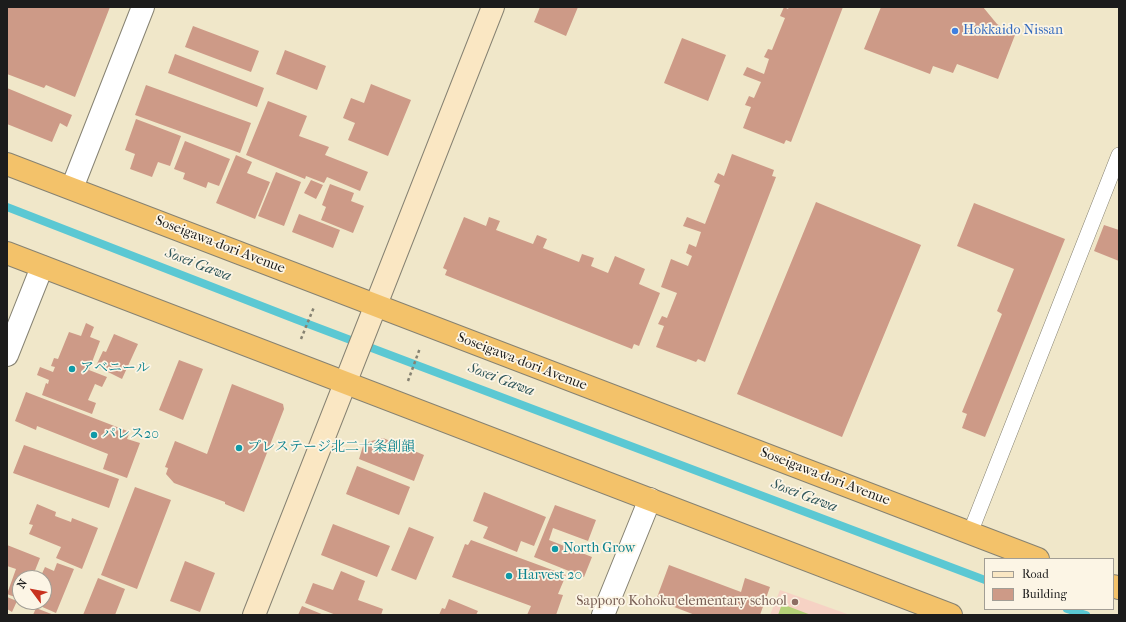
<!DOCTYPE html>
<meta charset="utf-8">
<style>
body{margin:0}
#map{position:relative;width:1126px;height:622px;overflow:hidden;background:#f0e7c9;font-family:"IM FELL French Canon",serif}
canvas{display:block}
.frame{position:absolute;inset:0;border:8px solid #1c1c1c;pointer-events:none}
.legend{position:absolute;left:984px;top:558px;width:130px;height:52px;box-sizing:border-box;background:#fcf5e5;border:1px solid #a29e95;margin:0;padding:5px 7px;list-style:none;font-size:12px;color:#1c1c1c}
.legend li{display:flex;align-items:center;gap:8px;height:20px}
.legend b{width:20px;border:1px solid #a29e95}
.north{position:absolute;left:12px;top:570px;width:40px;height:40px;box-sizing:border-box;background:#fcf5e5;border:1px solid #a29e95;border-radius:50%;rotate:302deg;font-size:11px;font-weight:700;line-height:16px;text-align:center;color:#1c1c1c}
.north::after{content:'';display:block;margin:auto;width:14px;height:18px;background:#c8321e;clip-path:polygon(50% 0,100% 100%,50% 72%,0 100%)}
</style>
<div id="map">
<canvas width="1126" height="622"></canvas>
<div class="frame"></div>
<ul class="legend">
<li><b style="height:5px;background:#fae7c3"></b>Road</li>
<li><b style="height:11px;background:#cd9a87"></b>Building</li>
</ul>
<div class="north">N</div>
</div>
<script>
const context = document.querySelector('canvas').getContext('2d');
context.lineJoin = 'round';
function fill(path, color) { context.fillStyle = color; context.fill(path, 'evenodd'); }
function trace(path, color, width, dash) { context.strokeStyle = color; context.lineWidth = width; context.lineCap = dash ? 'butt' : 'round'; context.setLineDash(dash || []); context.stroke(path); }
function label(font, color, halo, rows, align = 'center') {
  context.font = font + ' "IM FELL French Canon","Noto Serif JP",serif'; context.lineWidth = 3.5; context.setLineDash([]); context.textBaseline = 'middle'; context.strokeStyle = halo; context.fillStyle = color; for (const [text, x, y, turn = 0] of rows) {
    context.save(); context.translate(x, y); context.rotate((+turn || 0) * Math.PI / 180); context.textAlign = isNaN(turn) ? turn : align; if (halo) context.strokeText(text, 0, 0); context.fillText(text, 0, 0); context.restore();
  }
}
const built = new Path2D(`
 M 780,590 L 850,615 L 770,615 Z`);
const green = new Path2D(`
 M 782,604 L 811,615 L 778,615 Z`);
const stream = new Path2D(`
 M 7,207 L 295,319 L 985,580
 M 1067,609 L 1086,615`);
const building = new Path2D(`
 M 7,7 L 110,7 L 75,97 L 46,85 L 44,88 L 7,74 Z
 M 540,7 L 578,7 L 566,36 L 534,22 Z
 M 784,7 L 788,9 L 789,7 L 843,7 L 791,142 L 786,140 L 784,144 L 743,128 L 751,107 L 745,105 L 749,96 L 754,98 L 761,82 L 743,75 L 747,67 L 764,74 L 769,59 L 764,57 L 768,49 L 772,50 L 785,18 L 780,16 Z
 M 881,7 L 983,7 L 997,24 L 1015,35 L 998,79 L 957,64 L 953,73 L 933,66 L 930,74 L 864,49 Z
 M 193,26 L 259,51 L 251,72 L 185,47 Z
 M 682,38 L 726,55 L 708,101 L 664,83 Z
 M 285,50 L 326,66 L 317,90 L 276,74 Z
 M 175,54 L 264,88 L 257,107 L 168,73 Z
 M 371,84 L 411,100 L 388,156 L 348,140 L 355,123 L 343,118 L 351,98 L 364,103 Z
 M 146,85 L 251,123 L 240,153 L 135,115 Z
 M 7,88 L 72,115 L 67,127 L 60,123 L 52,142 L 7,124 Z
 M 268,101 L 307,116 L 299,136 L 329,147 L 325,155 L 368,172 L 360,191 L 327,177 L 324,183 L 306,176 L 305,179 L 246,155 Z
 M 136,119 L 181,136 L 170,166 L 158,162 L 152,177 L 130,169 L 135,154 L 125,150 Z
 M 185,141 L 230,159 L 219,186 L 208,182 L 206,188 L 183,179 L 185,173 L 174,169 Z
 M 732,154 L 774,170 L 772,176 L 776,177 L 705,362 L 698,359 L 696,362 L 656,347 L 664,326 L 658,324 L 662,316 L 667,318 L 677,293 L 661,287 L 671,259 L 688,266 L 692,256 L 686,253 L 689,244 L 696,247 L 701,232 L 683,226 L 687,217 L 705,224 L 720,185 L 714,182 L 718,173 L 724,176 Z
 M 236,155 L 252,162 L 247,173 L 270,182 L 255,219 L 216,203 Z
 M 276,172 L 301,182 L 284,226 L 258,216 Z
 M 311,180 L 323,185 L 316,199 L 304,193 Z
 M 330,184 L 354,193 L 351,201 L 364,206 L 353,233 L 321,220 L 326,207 L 322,205 Z
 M 816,202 L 921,245 L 842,437 L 737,394 Z
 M 974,203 L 1065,239 L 985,437 L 962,428 L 967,414 L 962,412 L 1002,314 L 997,311 L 1014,269 L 957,246 Z
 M 299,214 L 340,230 L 333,248 L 292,232 Z
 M 464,217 L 486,226 L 489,217 L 500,221 L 496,230 L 533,244 L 537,235 L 547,239 L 543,248 L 579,262 L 582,254 L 594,258 L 591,266 L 608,273 L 615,256 L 645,269 L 639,284 L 660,293 L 639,346 L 634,344 L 632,349 L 445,275 L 447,270 L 443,268 Z
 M 1104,225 L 1119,230 L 1119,261 L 1094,251 Z
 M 86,323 L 94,327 L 90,337 L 100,341 L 89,370 L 107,377 L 102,387 L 95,384 L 88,400 L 96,403 L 92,414 L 42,395 L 46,383 L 48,384 L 49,380 L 37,375 L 40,367 L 53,372 L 55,367 L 51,366 L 54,358 L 58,359 L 69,332 L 81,336 Z
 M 114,334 L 138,344 L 122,379 L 96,366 L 103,351 L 106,352 Z
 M 179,360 L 203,369 L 183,420 L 159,410 Z
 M 232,384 L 283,404 L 284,409 L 244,512 L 225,504 L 225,502 L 174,483 L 166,474 L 168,468 L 165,467 L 175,441 L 207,454 Z
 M 26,392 L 130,432 L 127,439 L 140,443 L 127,478 L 103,469 L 108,454 L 37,426 L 36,430 L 15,421 Z
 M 383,438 L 424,455 L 414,481 L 359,459 L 364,443 Z
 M 24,445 L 119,479 L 109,508 L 13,473 Z
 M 357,466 L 410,487 L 399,515 L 346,494 Z
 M 135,487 L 171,500 L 137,589 L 101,575 Z
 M 484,492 L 546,517 L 534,546 L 521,541 L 517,552 L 483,538 L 488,527 L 473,521 Z
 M 37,504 L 56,512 L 55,516 L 71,522 L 72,518 L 98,528 L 82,569 L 56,558 L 61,547 L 29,534 L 33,525 L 29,524 Z
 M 555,505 L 596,520 L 588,541 L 553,528 L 549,540 L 592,557 L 584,577 L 534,557 Z
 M 333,524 L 390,546 L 377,577 L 321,555 Z
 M 409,527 L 434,537 L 416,580 L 391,570 Z
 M 471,540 L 566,575 L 558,594 L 563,595 L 556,615 L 527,615 L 531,606 L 452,577 L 465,544 L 468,545 Z
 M 7,545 L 40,558 L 32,578 L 20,578 L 20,599 L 7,594 L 16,569 L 7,566 Z
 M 185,561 L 215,573 L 200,612 L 170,601 Z
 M 57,563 L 74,569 L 56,613 L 31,602 L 44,602 L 44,578 L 40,578 L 45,567 L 54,571 Z
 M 669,565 L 741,592 L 745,578 L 770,587 L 760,615 L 695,615 L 656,600 Z
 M 341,571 L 365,581 L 358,600 L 383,609 L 381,615 L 336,615 L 305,603 L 313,583 L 333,590 Z
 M 98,578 L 125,589 L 115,615 L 83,615 Z
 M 7,597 L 17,601 L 12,612 L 7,609 Z
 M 449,599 L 478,611 L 476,615 L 439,615 L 442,608 L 445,609 Z
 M 302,606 L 324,615 L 298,615 Z
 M 36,608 L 54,615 L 33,615 Z`);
const path = new Path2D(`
 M 301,339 L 314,307
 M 408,381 L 420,348`);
const lane = new Path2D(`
 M 970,533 L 1119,155`);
const street = new Path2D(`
 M 72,188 L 143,7
 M 7,355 L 42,267
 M 603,615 L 650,499`);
const secondary = new Path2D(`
 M 254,615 L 493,7`);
const highway = new Path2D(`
 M 7,164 L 1038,559
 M 7,253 L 951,615
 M 1113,586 L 1119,588`);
const markers = [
 [955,31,4,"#3f7fe0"],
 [72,369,4,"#0f9aa8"],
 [94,435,4,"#0f9aa8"],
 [239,448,4,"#0f9aa8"],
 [555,549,4,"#0f9aa8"],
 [509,576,4,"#0f9aa8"],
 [795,602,4,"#8d6e63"]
];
const shopNames = [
 ["Hokkaido Nissan",963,31]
];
const streetNames = [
 ["Soseigawa-dori Avenue",220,245,21],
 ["Soseigawa-dori Avenue",522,362,21],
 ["Soseigawa-dori Avenue",825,477,21]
];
const cultureNames = [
 ["アベニール",80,369],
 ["パレス20",102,435],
 ["プレステージ北二十条創韻",247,448],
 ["North Grow",563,549],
 ["Harvest 20",517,576]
];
const educationNames = [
 ["Sapporo Kohoku elementary school",787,602]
];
const waterNames = [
 ["Sosei Gawa",198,265,21],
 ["Sosei Gawa",501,380,21],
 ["Sosei Gawa",804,496,21]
];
fill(built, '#f6d2c4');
fill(green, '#b5d178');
trace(stream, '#5bc8d3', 8);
fill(building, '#cd9a87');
trace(lane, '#868272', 16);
trace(street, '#868272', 24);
trace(secondary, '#868272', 24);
trace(highway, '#868272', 24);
trace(path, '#868272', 2.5, [3, 3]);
trace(lane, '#fff', 15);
trace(street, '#fff', 22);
trace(secondary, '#fae7c3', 22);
trace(highway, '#f3c26a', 22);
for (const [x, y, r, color] of markers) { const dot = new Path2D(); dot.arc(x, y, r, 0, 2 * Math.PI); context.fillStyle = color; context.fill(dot); trace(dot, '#fcf5e5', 1.5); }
label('14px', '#366cbe', '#fcf5e5', shopNames, 'left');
label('14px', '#1c1c1c', '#fcf5e5', streetNames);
label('14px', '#0d838f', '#fcf5e5', cultureNames, 'left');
label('14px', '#785e54', '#fcf5e5', educationNames, 'right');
label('italic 15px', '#32585c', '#fcf5e5', waterNames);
</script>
